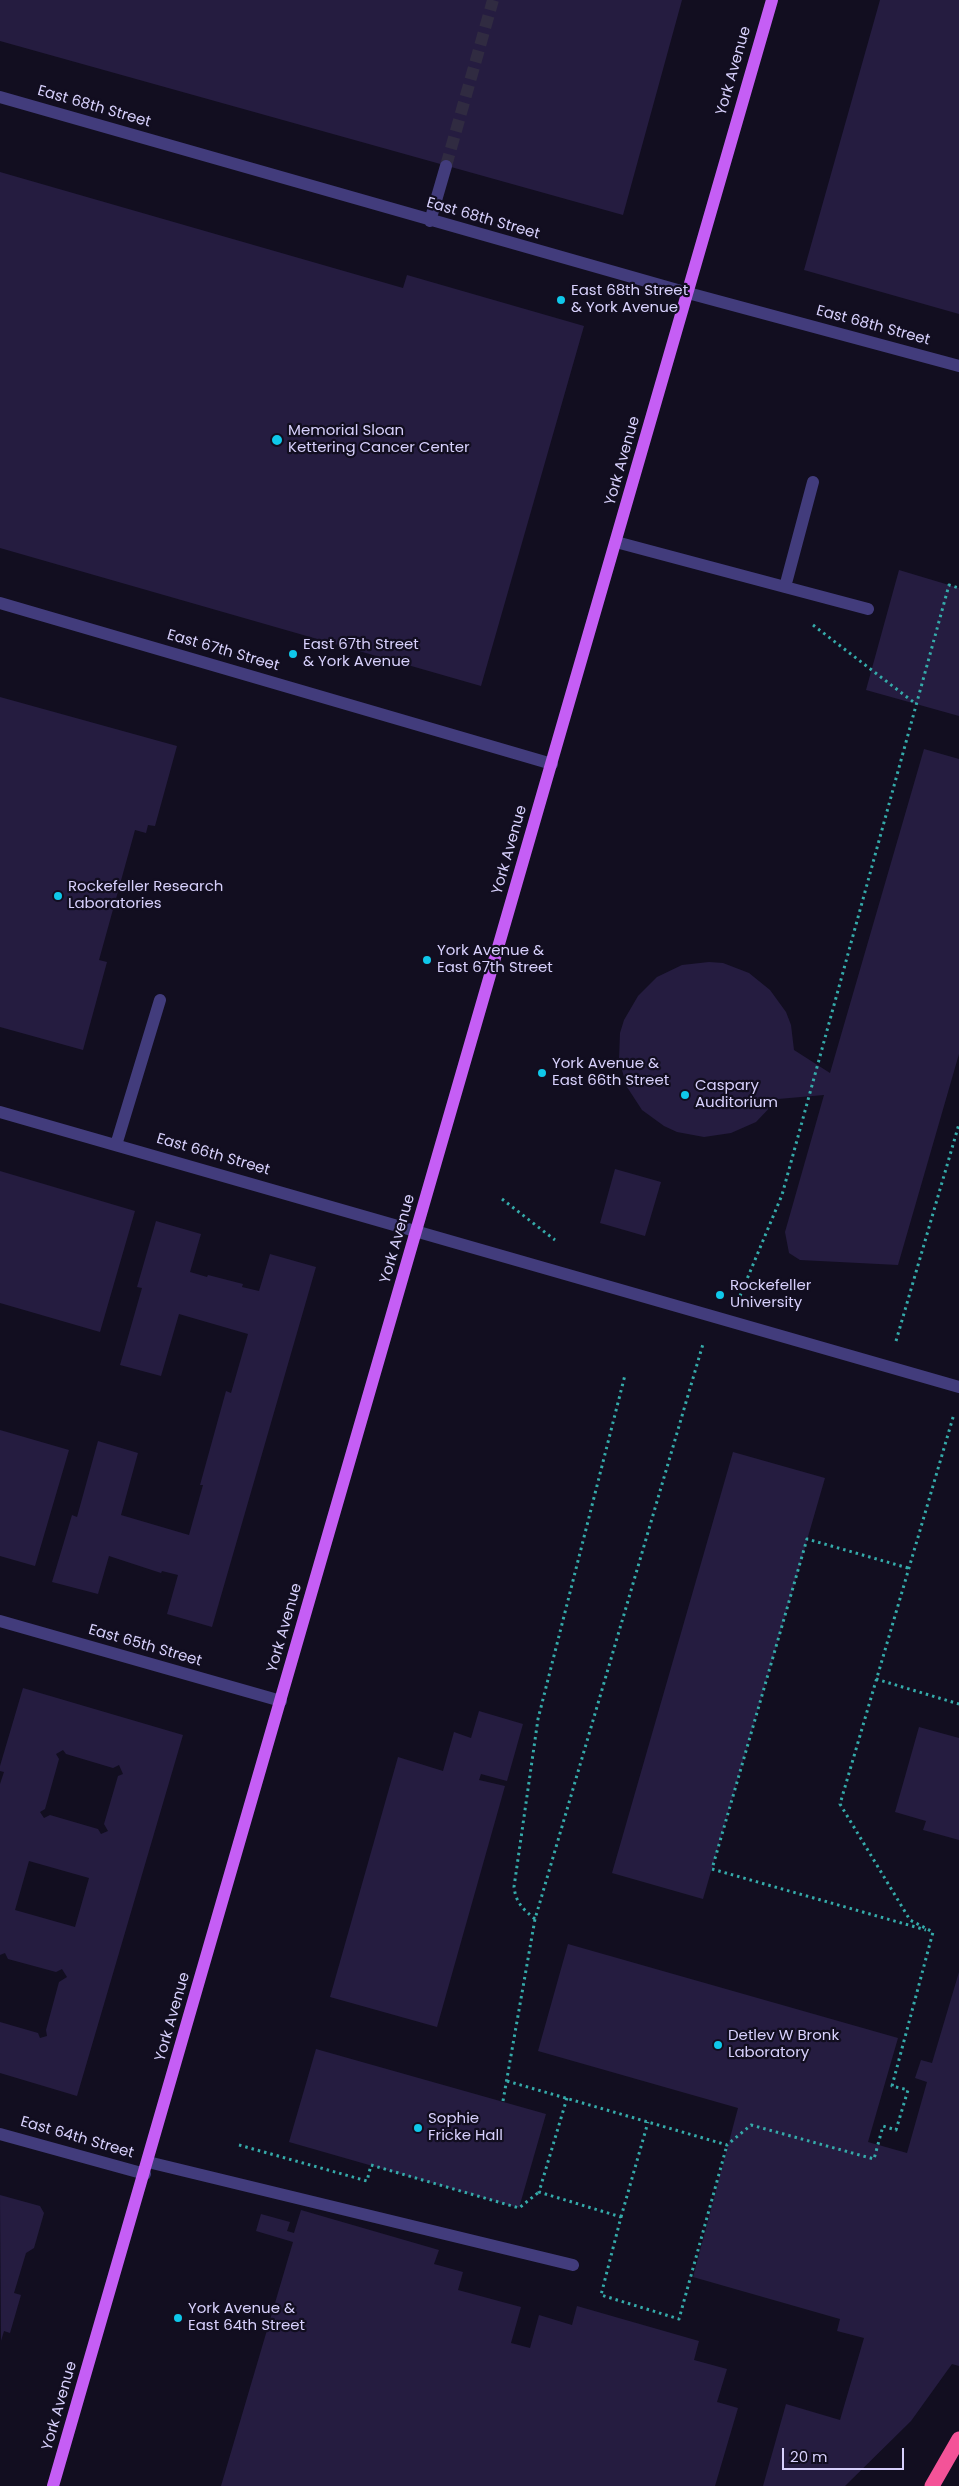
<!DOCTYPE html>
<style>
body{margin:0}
#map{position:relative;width:959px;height:2486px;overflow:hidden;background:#120e20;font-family:Poppins,sans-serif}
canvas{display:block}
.scale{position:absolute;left:782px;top:2448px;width:122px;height:22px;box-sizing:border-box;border:2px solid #d7d0fc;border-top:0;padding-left:6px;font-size:15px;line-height:18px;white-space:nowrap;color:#d7d0fc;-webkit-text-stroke:4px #120e20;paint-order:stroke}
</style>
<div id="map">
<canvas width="959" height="2486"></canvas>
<div class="scale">20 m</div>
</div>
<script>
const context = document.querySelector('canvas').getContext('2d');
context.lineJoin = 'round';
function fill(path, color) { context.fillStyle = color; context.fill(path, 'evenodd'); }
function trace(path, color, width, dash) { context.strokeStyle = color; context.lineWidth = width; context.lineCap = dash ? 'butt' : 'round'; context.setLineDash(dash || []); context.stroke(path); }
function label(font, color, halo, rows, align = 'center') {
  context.font = font + ' Poppins,sans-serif'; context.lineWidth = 4.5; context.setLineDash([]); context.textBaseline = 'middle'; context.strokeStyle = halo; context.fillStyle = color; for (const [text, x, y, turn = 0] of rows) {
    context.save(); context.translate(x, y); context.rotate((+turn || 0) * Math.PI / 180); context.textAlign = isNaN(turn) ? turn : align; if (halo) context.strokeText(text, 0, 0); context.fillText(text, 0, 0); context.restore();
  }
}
const building = new Path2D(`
 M 0,0 L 682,0 L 623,215 L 0,41 Z
 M 880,0 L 959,0 L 959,314 L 804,270 Z
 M 0,172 L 403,288 L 407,275 L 584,326 L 481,686 L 0,548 Z
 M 899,570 L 959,588 L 959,716 L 866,690 Z
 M 0,697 L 177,746 L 155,826 L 148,825 L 146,833 L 135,830 L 99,960 L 107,962 L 83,1050 L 0,1027 Z
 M 924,749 L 959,759 L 959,1054 L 898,1265 L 800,1260 L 789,1253 L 785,1232 L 824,1095 L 778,1099 L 756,1122 L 731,1133 L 704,1137 L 677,1132 L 664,1126 L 642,1110 L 627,1087 L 619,1060 L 620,1033 L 624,1020 L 638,996 L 657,977 L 682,965 L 709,962 L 723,963 L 749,973 L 770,990 L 786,1012 L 791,1025 L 794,1050 L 830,1073 Z
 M 615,1169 L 661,1182 L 645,1236 L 600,1223 Z
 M 0,1171 L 135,1211 L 100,1332 L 0,1303 Z
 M 156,1221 L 201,1234 L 190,1272 L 207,1277 L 208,1275 L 243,1284 L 242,1287 L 259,1291 L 270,1254 L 316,1267 L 212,1627 L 167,1614 L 178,1575 L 162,1571 L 161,1573 L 109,1556 L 98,1594 L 52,1582 L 72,1515 L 77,1517 L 98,1441 L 138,1453 L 121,1515 L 189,1535 L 203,1485 L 200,1485 L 226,1391 L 231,1393 L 248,1334 L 179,1314 L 161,1376 L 120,1365 L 142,1288 L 137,1287 Z
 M 0,1430 L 69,1450 L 35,1566 L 0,1556 Z
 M 733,1452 L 825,1478 L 703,1899 L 612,1873 Z
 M 23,1688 L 183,1735 L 77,2096 L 0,2073 L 0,2022 L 38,2033 L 40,2038 L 47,2036 L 46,2030 L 59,1982 L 67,1977 L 62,1969 L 56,1972 L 8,1959 L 5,1953 L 0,1955 L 0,1784 L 4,1772 L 0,1771 L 0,1766 ZM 63,1750 L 66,1754 L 113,1768 L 119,1765 L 123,1774 L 118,1776 L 104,1824 L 108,1831 L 101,1834 L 98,1829 L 50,1815 L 44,1818 L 40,1812 L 45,1809 L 59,1759 L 56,1754 ZM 29,1861 L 89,1878 L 75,1927 L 15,1910 Z
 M 479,1711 L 523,1724 L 507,1781 L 481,1774 L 479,1780 L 505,1786 L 437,2027 L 330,1997 L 398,1757 L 443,1771 L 454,1732 L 471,1738 Z
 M 919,1727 L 959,1738 L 959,1840 L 923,1830 L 926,1821 L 895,1812 Z
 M 568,1944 L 898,2038 L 868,2142 L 907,2153 L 927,2082 L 915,2078 L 921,2060 L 932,2063 L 959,1972 L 959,2366 L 952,2364 L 911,2421 L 845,2486 L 763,2486 L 786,2404 L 840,2420 L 864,2338 L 837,2331 L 840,2319 L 693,2277 L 738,2108 L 538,2051 Z
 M 316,2049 L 546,2114 L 519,2208 L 289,2142 Z
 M 0,2195 L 40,2206 L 44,2213 L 34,2248 L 26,2253 L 14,2293 L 21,2295 L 10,2333 L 4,2331 L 1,2341 Z
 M 301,2210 L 439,2250 L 434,2264 L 463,2272 L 458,2290 L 521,2307 L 511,2343 L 530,2348 L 539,2315 L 572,2325 L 577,2306 L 699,2341 L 694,2360 L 727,2369 L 717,2402 L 738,2408 L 715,2486 L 221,2486 L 293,2242 L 256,2231 L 261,2214 L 290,2222 L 287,2231 L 294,2233 Z`);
const minorTunnel = new Path2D(`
 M 446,166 L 493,0`);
const path = new Path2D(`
 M 813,625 L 916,704
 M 502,1199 L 555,1240
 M 740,1296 L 782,1195 L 949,585 L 959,588
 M 896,1341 L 959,1124
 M 908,1568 L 807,1539 L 712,1869 L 926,1930
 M 876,1679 L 959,1704
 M 535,1919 C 523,1909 516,1903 514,1887 L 538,1719 L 625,1375
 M 507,2081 L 727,2145 L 751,2125 L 874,2159 L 883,2126 L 896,2130 L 908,2090 L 892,2086 L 933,1932 L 910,1920 L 840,1804 L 954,1414
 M 567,2098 L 539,2192 L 621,2217 L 601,2295 L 679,2319 L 727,2145
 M 503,2101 L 535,1919 L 703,1344
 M 239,2145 L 367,2181 L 371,2165 L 519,2208 L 539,2192
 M 621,2217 L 648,2122`);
const minor = new Path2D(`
 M 0,97 L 688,293 L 959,366
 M 430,221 L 446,166
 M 616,542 L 785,587 L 813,482
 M 785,587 L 868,609
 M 0,603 L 552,764
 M 0,1112 L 959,1387
 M 116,1145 L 160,1000
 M 0,1621 L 281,1701
 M 0,2134 L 145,2174
 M 148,2162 L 573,2265`);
const major = new Path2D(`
 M 53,2486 L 772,0`);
const highway = new Path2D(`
 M 932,2486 L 959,2439`);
const markers = [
 [561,300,5,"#0fc8ea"],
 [277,440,6,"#0fc8ea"],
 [293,654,5,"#0fc8ea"],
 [58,896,5,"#0fc8ea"],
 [427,960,5,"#0fc8ea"],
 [542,1073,5,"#0fc8ea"],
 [685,1095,5,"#0fc8ea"],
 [720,1295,5,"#0fc8ea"],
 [718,2045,5,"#0fc8ea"],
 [418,2128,5,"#0fc8ea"],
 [178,2318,5,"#0fc8ea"]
];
const streetNames = [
 ["York Avenue",734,71,-74],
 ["East 68th Street",94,107,16],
 ["East 68th Street",483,219,16],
 ["East 68th Street",873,326,15],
 ["York Avenue",623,461,-74],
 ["East 67th Street",223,651,16],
 ["York Avenue",510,850,-74],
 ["East 66th Street",213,1155,16],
 ["York Avenue",398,1239,-74],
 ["York Avenue",285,1628,-74],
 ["East 65th Street",145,1646,16],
 ["York Avenue",173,2017,-74],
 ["East 64th Street",77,2138,16],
 ["York Avenue",60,2406,-74]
];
const poiNames = [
 ["East 68th Street",571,291],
 ["& York Avenue",571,308],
 ["Memorial Sloan",288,431],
 ["Kettering Cancer Center",288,448],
 ["East 67th Street",303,645],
 ["& York Avenue",303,662],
 ["Rockefeller Research",68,887],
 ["Laboratories",68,904],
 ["York Avenue &",437,951],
 ["East 67th Street",437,968],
 ["York Avenue &",552,1064],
 ["East 66th Street",552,1081],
 ["Caspary",695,1086],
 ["Auditorium",695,1103],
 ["Rockefeller",730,1286],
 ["University",730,1303],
 ["Detlev W Bronk",728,2036],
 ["Laboratory",728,2053],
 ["Sophie",428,2119],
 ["Fricke Hall",428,2136],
 ["York Avenue &",188,2309],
 ["East 64th Street",188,2326]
];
fill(building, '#251c40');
trace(minorTunnel, '#302b41', 12, [12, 6]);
trace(path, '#35abaa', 3, [2.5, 4]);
trace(minor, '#423c7c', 12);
trace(major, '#c55ef5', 12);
trace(highway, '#f45398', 15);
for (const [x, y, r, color] of markers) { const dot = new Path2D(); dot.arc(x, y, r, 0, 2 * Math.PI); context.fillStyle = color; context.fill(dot); trace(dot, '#120e20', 2); }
label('15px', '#d7d0fc', '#120e20', streetNames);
label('15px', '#d7d0fc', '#120e20', poiNames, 'left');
</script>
